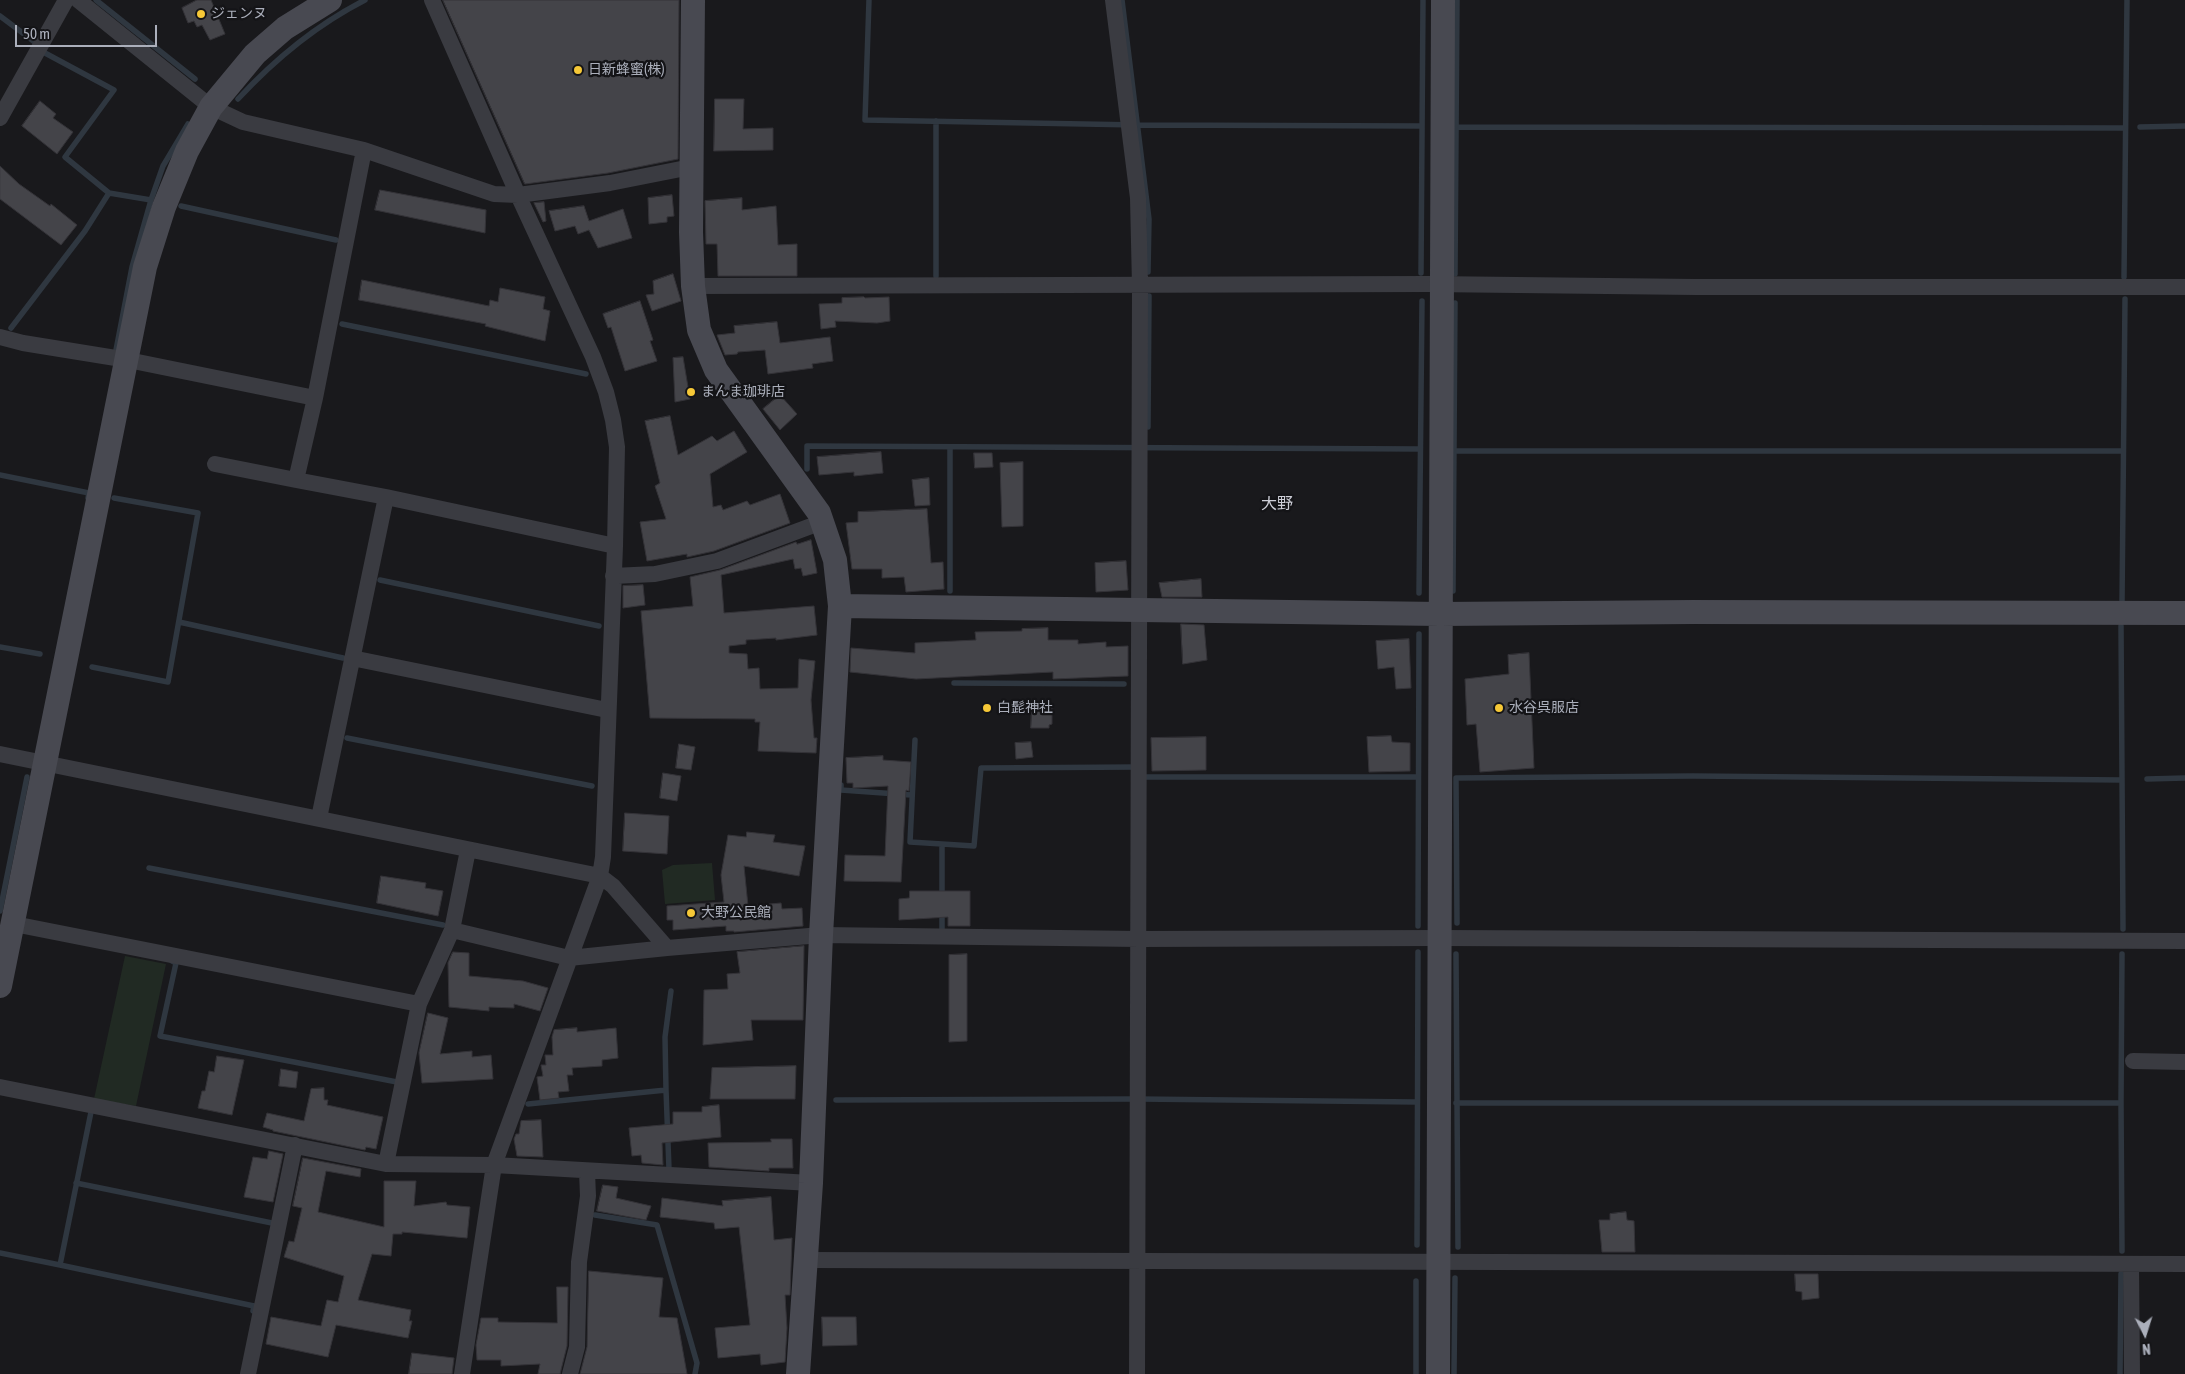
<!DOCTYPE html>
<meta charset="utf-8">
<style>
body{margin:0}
#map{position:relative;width:2185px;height:1374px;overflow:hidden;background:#19191c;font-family:"Asap Condensed",sans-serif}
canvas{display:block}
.north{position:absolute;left:2120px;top:1309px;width:50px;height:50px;-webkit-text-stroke:4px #141417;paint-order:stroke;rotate:175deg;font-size:14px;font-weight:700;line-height:20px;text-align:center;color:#abafbb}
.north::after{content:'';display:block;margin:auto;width:18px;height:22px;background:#abafbb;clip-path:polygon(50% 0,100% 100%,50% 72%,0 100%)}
.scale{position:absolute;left:15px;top:25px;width:142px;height:22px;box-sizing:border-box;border:2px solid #abafbb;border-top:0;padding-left:6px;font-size:15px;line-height:18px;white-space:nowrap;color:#abafbb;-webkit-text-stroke:4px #141417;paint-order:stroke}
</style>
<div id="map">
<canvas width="2185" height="1374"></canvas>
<div class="north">N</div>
<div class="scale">50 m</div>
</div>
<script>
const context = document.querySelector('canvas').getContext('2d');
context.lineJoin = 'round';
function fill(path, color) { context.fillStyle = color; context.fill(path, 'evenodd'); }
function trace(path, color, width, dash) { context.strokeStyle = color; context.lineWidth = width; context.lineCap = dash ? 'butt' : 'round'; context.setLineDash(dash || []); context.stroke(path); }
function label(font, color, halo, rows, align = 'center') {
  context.font = font + ' "Asap Condensed","Noto Sans JP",sans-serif'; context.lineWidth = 4.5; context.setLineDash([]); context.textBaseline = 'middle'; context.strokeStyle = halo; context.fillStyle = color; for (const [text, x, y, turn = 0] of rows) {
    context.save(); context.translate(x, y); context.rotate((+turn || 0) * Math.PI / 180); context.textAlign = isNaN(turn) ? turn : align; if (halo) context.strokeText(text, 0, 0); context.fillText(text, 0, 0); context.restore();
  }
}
const green = new Path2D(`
 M 712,863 L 715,900 L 665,904 L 662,870 L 673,865 Z
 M 125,956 L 166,964 L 136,1106 L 94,1099 Z`);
const stream = new Path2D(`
 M 96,0 L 195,79
 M 869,0 L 865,120 L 1138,125 L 1422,126
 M 1122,0 L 1149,219 L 1148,272
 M 0,16 L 36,43
 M 238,99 C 275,59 316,25 365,0
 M 1458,127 L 2125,128
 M 2140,127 L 2185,126
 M 109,193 L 151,200 L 163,166 L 188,124
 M 181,206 L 336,240
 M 1421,273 L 1423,0
 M 1455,274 L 1457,0
 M 936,276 L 936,121
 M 2124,277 L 2127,0
 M 342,324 L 586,374
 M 11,328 L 85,231 L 109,193 L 65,157 L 114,90 L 45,53
 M 116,350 L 132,267 L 151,200
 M 1148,427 L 1149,296
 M 950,447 L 950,591
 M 1454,451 L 2123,451
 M 807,469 L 807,446 L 1420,449
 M 0,475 L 89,493 L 88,498
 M 380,580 L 599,626
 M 1453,591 L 1455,303
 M 1419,593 L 1422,301
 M 2122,602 L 2125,299
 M 179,622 L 343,658
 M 2121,626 L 2123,929
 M 0,647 L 40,654
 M 92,667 L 168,682 L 198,513 L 114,498
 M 954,683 L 1124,684
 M 347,738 L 592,786
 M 915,740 L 910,842 L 974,846 L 981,768 L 1137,767
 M 1146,777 L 1418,777
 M 2147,779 L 2185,778
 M 841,785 L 841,790 L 911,795
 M 149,868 L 443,925
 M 942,898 L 942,844
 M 0,911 L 27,777
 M 1457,923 L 1456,778 L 1693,776 L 2122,780
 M 1418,926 L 1419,634
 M 942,930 L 942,910
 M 1456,954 L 1458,1247
 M 172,961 L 176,963 L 160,1036 L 397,1082
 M 666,1090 L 665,1037 L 671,991
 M 836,1100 L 1138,1099 L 1416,1102
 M 1456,1103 L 2121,1103 L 2122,954
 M 2121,1103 L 2122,1251
 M 528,1104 L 666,1090 L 669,1169
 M 91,1112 L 60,1265 L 254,1306 L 253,1311
 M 76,1183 L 272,1223
 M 595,1215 L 657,1225 L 697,1363 L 695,1374
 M 1417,1245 L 1418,952
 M 0,1253 L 60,1265
 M 1416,1374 L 1416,1281
 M 1454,1374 L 1455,1278
 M 2120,1374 L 2121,1274`);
const building = new Path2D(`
 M 197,0 L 211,0 L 225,34 L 210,40 L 202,25 L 197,27 L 194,21 L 188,23 L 182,8 Z
 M 443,0 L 679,0 L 678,159 L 608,173 L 525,184 Z
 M 715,99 L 744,99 L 743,129 L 773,128 L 773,150 L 714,151 Z
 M 40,101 L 56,114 L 53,118 L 73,132 L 57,154 L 22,126 Z
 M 0,166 L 19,184 L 50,206 L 51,204 L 77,225 L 61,245 L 0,199 Z
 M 380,190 L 486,210 L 485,233 L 375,210 Z
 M 672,195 L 674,216 L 667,217 L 667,222 L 649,224 L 648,198 Z
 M 742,198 L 742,210 L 776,206 L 778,245 L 797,244 L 797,276 L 718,276 L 717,244 L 706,244 L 705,201 Z
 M 544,202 L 546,221 L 543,222 L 534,203 Z
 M 584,206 L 589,221 L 623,209 L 632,238 L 598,248 L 589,230 L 578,234 L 575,226 L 555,231 L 549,211 Z
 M 673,274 L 681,301 L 652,311 L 646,295 L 654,294 L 653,281 Z
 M 362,280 L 489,306 L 490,300 L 498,302 L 500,288 L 545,297 L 543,309 L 550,311 L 545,341 L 485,326 L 486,324 L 359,300 Z
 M 864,297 L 865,298 L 889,297 L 890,321 L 877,323 L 835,321 L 836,327 L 821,329 L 819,304 L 842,303 L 842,298 Z
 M 640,301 L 653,340 L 650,341 L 657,361 L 625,371 L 611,327 L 608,328 L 603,314 Z
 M 777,322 L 780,343 L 830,337 L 833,361 L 812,364 L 813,368 L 768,374 L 765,350 L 738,352 L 737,354 L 725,355 L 717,335 L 735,333 L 734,326 Z
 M 683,357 L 690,399 L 675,402 L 673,358 Z
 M 780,395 L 797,414 L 780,430 L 763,409 Z
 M 670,416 L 678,455 L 712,436 L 717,441 L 734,431 L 747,452 L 710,474 L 713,507 L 721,505 L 723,510 L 747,501 L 750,505 L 780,494 L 790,523 L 714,551 L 687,557 L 687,554 L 647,561 L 640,522 L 666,519 L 655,486 L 660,483 L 645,421 Z
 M 881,452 L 883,473 L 854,476 L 854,472 L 819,475 L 817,457 Z
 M 974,453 L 992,453 L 993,467 L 975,468 Z
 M 1023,462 L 1023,526 L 1002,527 L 1000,463 Z
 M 929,478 L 930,505 L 915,506 L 912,480 Z
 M 927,509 L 931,563 L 943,562 L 944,589 L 906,592 L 904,577 L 882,578 L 882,569 L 852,569 L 846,523 L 858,522 L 858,512 Z
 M 811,540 L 817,573 L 803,576 L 801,568 L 795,569 L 793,559 L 721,575 L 724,613 L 814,606 L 817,635 L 776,640 L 776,638 L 746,640 L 746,644 L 729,646 L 729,653 L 747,654 L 748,669 L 759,668 L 760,689 L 798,688 L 799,659 L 815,661 L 811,700 L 814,738 L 817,738 L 816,753 L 758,751 L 760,722 L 755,722 L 755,719 L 650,718 L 641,611 L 693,606 L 690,577 L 720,570 L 796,542 L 797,544 Z
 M 1126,561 L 1128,590 L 1096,592 L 1095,563 Z
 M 1201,579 L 1202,597 L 1162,597 L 1159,583 Z
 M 643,585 L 645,605 L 623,608 L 623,586 Z
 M 1181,624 L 1204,625 L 1207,660 L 1183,664 Z
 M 1048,628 L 1048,640 L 1078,640 L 1078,644 L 1106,642 L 1106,647 L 1128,646 L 1128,676 L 1053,679 L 1053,672 L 916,679 L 850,672 L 851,648 L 915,653 L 915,643 L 976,640 L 975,632 L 1022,631 L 1022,629 Z
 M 1409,639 L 1411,688 L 1396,689 L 1394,667 L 1378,669 L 1376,641 Z
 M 1529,653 L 1534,768 L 1480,772 L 1476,724 L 1467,725 L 1465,679 L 1509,674 L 1508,655 Z
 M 1032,705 L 1052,705 L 1052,724 L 1049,725 L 1049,728 L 1031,728 Z
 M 1391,736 L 1392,742 L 1410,743 L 1410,771 L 1369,772 L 1367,737 Z
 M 1206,737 L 1206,770 L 1152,771 L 1151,738 Z
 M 1031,742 L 1033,757 L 1016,759 L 1015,743 Z
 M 679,744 L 695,747 L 691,770 L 676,768 Z
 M 883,756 L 883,760 L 911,762 L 909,791 L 906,790 L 901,882 L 844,881 L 845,855 L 885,856 L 888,786 L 853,788 L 853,783 L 847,783 L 846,758 Z
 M 663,773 L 681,776 L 677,801 L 660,798 Z
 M 625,813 L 669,816 L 667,854 L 623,851 Z
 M 747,832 L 775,835 L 773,842 L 805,846 L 799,876 L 744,866 L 748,906 L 781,903 L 782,909 L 802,908 L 803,926 L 734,932 L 734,931 L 726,931 L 726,926 L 673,930 L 673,920 L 667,920 L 667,906 L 724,902 L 721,875 L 728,835 L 746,837 Z
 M 381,876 L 426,883 L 425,888 L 443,891 L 438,916 L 377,903 Z
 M 910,891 L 970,891 L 970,926 L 948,926 L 948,917 L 899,920 L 899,899 L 909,898 Z
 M 804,946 L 803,1020 L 751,1020 L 753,1040 L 703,1045 L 704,990 L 728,989 L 727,974 L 740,973 L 737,952 Z
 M 453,952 L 469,953 L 469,976 L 523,981 L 548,988 L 540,1011 L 514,1004 L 514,1008 L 489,1007 L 489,1011 L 449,1007 L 448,963 Z
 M 967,954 L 967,1041 L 949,1042 L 949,955 Z
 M 428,1013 L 448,1018 L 440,1054 L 472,1051 L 472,1057 L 491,1055 L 493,1079 L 422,1083 L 419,1053 Z
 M 577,1028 L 577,1032 L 616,1028 L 618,1058 L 602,1060 L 602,1066 L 572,1068 L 573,1075 L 567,1075 L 569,1091 L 558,1092 L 559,1098 L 540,1100 L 537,1077 L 543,1076 L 541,1065 L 546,1065 L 545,1055 L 553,1055 L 552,1037 L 554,1030 Z
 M 217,1056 L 244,1060 L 232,1115 L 198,1108 L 202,1091 L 205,1091 L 209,1071 L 214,1072 Z
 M 796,1066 L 795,1099 L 710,1099 L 712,1068 Z
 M 281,1069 L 298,1072 L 296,1088 L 279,1086 Z
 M 324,1088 L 324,1100 L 328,1100 L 327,1105 L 383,1117 L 376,1149 L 366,1147 L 365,1150 L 273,1131 L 273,1130 L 263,1127 L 267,1113 L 304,1121 L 311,1089 Z
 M 719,1105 L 721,1137 L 662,1143 L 663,1165 L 642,1163 L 641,1155 L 632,1156 L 629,1128 L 673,1124 L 673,1112 L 702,1112 L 702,1107 Z
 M 541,1120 L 543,1157 L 517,1156 L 514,1139 L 516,1134 L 519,1134 L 521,1121 Z
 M 771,1139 L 792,1139 L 793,1168 L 769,1168 L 769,1171 L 709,1167 L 708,1143 L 771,1142 Z
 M 269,1151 L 283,1154 L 273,1202 L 244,1197 L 253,1157 L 267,1159 Z
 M 303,1158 L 361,1169 L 360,1177 L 326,1171 L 318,1212 L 384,1227 L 384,1181 L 416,1181 L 414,1206 L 446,1202 L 447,1205 L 470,1207 L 467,1238 L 402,1232 L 402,1234 L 393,1234 L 391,1256 L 372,1254 L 358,1300 L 411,1310 L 409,1321 L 412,1321 L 408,1338 L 336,1325 L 328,1357 L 266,1344 L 271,1317 L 321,1326 L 327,1300 L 338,1302 L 344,1276 L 284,1257 L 289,1241 L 294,1242 L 302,1208 L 293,1206 Z
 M 603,1185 L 618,1187 L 616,1198 L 651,1206 L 646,1220 L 597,1211 Z
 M 771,1197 L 774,1240 L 792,1238 L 790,1295 L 785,1295 L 787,1328 L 785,1362 L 761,1365 L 760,1354 L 718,1358 L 715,1328 L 750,1325 L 739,1227 L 715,1229 L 714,1223 L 660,1217 L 662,1198 L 723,1206 L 722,1201 Z
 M 1626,1212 L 1627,1220 L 1634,1221 L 1635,1252 L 1602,1252 L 1599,1220 L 1610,1220 L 1610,1214 Z
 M 589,1271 L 663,1278 L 659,1317 L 677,1318 L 687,1374 L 580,1374 L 587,1347 Z
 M 1795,1274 L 1818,1274 L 1819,1298 L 1802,1300 L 1802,1292 L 1796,1291 Z
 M 557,1287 L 568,1287 L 567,1346 L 560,1374 L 538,1374 L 540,1364 L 501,1366 L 501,1360 L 477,1360 L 476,1345 L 481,1318 L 498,1318 L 498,1322 L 557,1323 Z
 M 822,1317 L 856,1317 L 857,1345 L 823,1346 Z
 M 412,1353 L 454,1358 L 452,1374 L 409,1374 Z`);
const street = new Path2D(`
 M 78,0 L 211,107 L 243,122 L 364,150
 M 432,0 L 518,195 L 593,357 L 606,392 L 613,420 L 617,447 L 615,546 L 603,857 L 600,876 L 494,1165 L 462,1374
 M 1113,0 L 1138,198 L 1140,286 L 1137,1374
 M 0,118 L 66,0
 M 693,286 L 1429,284 L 1695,287 L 2185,287
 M 0,337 L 23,343 L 128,360 L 315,398
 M 215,464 L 296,480
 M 615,546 L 386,497 L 296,480 L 315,398 L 364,150 L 494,194 L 518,195 L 610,183 L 691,167
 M 613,576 L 655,574 L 717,561 L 822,522
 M 352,658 L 607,710
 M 0,754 L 600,876 L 613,886 L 667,948 L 821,935 L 1139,939 L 1439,938 L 2185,941
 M 319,818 L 386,497
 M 14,924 L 419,1004
 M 452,930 L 468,850
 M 2133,1061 L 2185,1062
 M 0,1087 L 386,1164 L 494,1165 L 811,1183
 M 386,1164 L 419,1004 L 452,930 L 569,958 L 667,948
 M 806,1260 L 2185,1264
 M 2131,1264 L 2132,1374
 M 248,1374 L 295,1145
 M 570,1374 L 577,1347 L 579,1262 L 588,1196 L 587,1172`);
const secondary = new Path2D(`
 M 693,0 L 691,232 L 693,286 L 699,330 L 716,370 L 819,513 L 835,560 L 840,606 L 821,935 L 811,1183 L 798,1374
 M 840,606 L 1440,614 L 1693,612 L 2185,613
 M 0,986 L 145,267 L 164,207 L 187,151 L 211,107 L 255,54 L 285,28 L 330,0
 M 1438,1374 L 1443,0`);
const markers = [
 [201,14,5,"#f6c837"],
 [578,70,5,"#f6c837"],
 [691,392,5,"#f6c837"],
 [987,708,5,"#f6c837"],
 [1499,708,5,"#f6c837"],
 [691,913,5,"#f6c837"]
];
const poiNames = [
 ["ジェンヌ",211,14],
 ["日新蜂蜜(株)",588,70],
 ["まんま珈琲店",701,392],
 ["白髭神社",997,708],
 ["水谷呉服店",1509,708],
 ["大野公民館",701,913]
];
const quarterNames = [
 ["大野",1277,504]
];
fill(green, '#212a23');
trace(stream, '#2f3740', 5.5);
fill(building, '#444449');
trace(building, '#343338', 1);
trace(street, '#3a3b41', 16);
trace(secondary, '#484951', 24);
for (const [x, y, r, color] of markers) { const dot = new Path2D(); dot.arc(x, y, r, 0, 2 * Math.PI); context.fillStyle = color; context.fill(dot); trace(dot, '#141417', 2); }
label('14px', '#abafbb', '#141417', poiNames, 'left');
label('16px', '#cdced7', '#141417', quarterNames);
</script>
